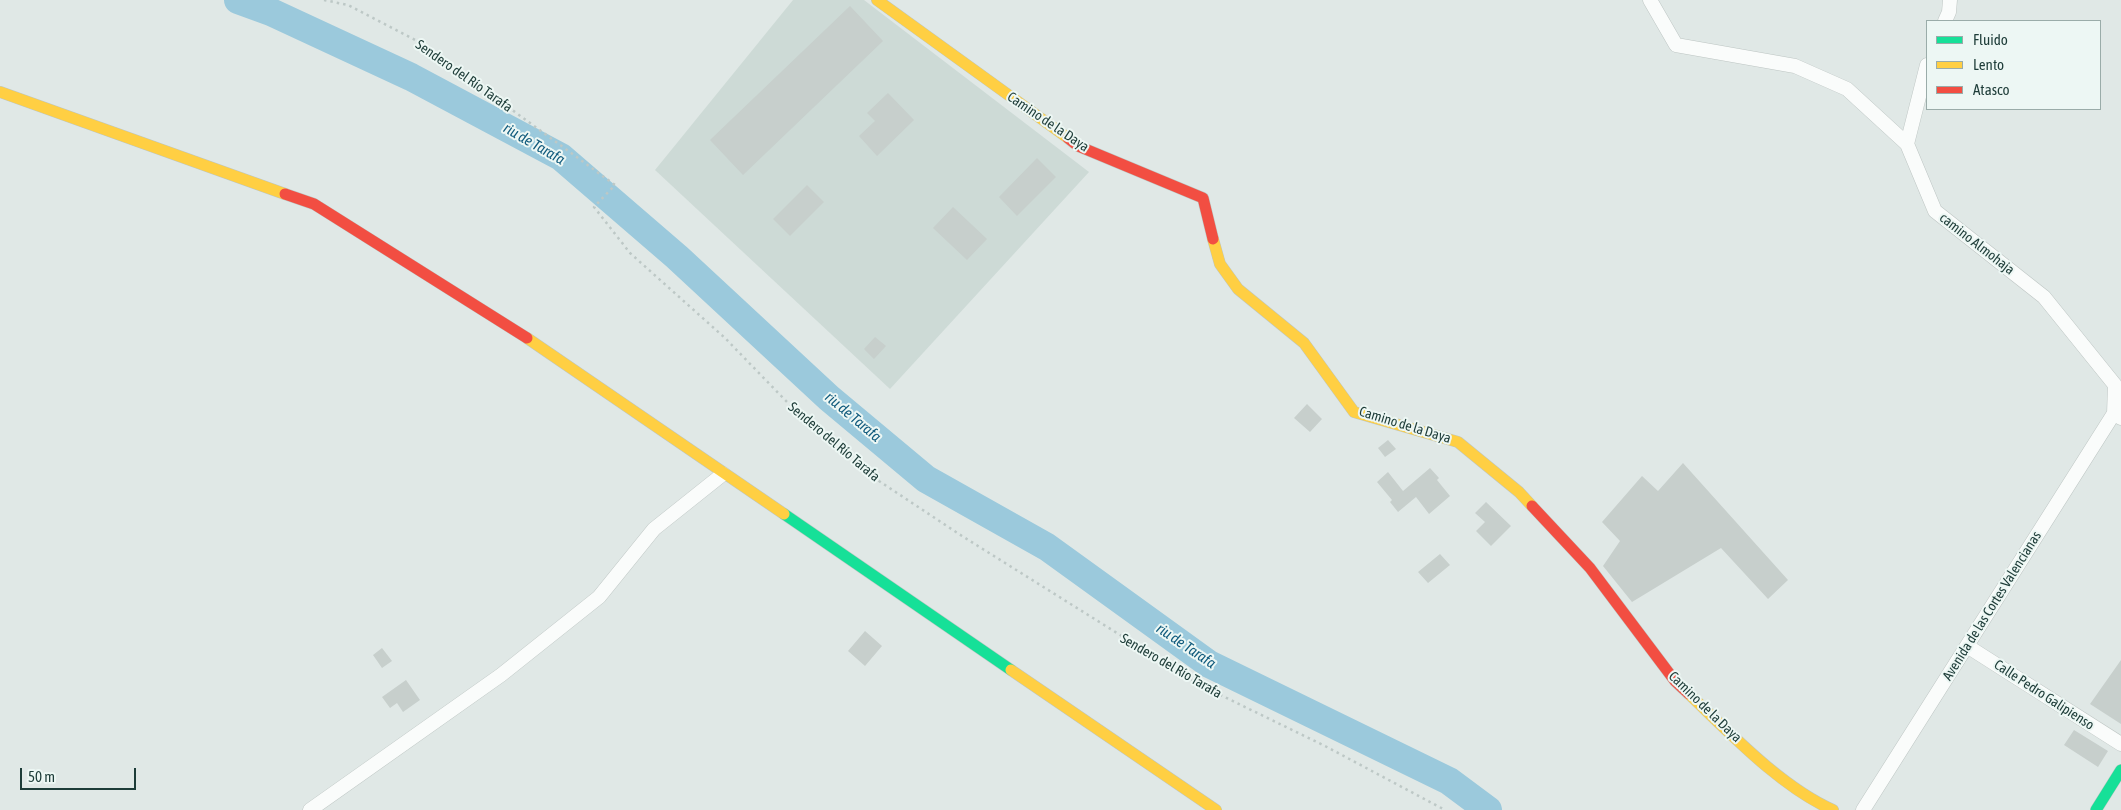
<!DOCTYPE html>
<meta charset="utf-8">
<style>
body{margin:0}
#map{position:relative;width:2121px;height:810px;overflow:hidden;background:#e0e8e6;font-family:"Asap Condensed",sans-serif}
canvas{display:block}
.legend{position:absolute;left:1926px;top:20px;width:175px;height:90px;box-sizing:border-box;background:#edf7f4;border:1px solid #9aaca9;margin:0;padding:6px 9px;list-style:none;font-size:15px;color:#1d3c38}
.legend li{display:flex;align-items:center;gap:10px;height:25px}
.legend b{width:25px;border:1px solid #9aaca9}
.scale{position:absolute;left:20px;top:768px;width:116px;height:22px;box-sizing:border-box;border:2px solid #1d3c38;border-top:0;padding-left:6px;font-size:15px;line-height:18px;white-space:nowrap;color:#1d3c38;-webkit-text-stroke:4px #edf7f4;paint-order:stroke}
</style>
<div id="map">
<canvas width="2121" height="810"></canvas>
<ul class="legend">
<li><b style="height:6px;background:#16e098"></b>Fluido</li>
<li><b style="height:6px;background:#ffcf43"></b>Lento</li>
<li><b style="height:6px;background:#f24e42"></b>Atasco</li>
</ul>
<div class="scale">50 m</div>
</div>
<script>
const context = document.querySelector('canvas').getContext('2d');
context.lineJoin = 'round';
function fill(path, color) { context.fillStyle = color; context.fill(path, 'evenodd'); }
function trace(path, color, width, dash) { context.strokeStyle = color; context.lineWidth = width; context.lineCap = dash ? 'butt' : 'round'; context.setLineDash(dash || []); context.stroke(path); }
function label(font, color, halo, rows, align = 'center') {
  context.font = font + ' "Asap Condensed",sans-serif'; context.lineWidth = 4; context.setLineDash([]); context.textBaseline = 'middle'; context.strokeStyle = halo; context.fillStyle = color; for (const [text, x, y, turn = 0] of rows) {
    context.save(); context.translate(x, y); context.rotate((+turn || 0) * Math.PI / 180); context.textAlign = isNaN(turn) ? turn : align; if (halo) context.strokeText(text, 0, 0); context.fillText(text, 0, 0); context.restore();
  }
}
const built = new Path2D(`
 M 793,0 L 864,0 L 1089,172 L 890,389 L 655,170 Z`);
const river = new Path2D(`
 M 238,0 L 271,12 L 411,77 L 561,157 L 677,257 L 829,398 L 926,479 L 1047,547 L 1209,664 L 1449,781 L 1488,810`);
const building = new Path2D(`
 M 850,6 L 883,41 L 743,175 L 710,140 Z
 M 888,93 L 914,120 L 877,156 L 859,136 L 875,121 L 867,113 Z
 M 1037,158 L 1056,177 L 1017,216 L 999,197 Z
 M 807,185 L 824,202 L 790,236 L 773,219 Z
 M 953,207 L 987,239 L 967,260 L 933,228 Z
 M 875,337 L 886,346 L 874,359 L 864,349 Z
 M 1307,404 L 1322,419 L 1310,432 L 1294,418 Z
 M 1388,440 L 1396,449 L 1385,457 L 1378,448 Z
 M 1683,463 L 1788,580 L 1768,599 L 1721,548 L 1632,602 L 1603,566 L 1620,541 L 1602,522 L 1642,476 L 1658,491 Z
 M 1430,468 L 1439,478 L 1437,480 L 1450,496 L 1429,514 L 1416,497 L 1398,512 L 1390,502 L 1392,500 L 1377,482 L 1388,472 L 1403,491 Z
 M 1486,502 L 1511,526 L 1491,546 L 1476,531 L 1485,522 L 1475,513 Z
 M 1440,554 L 1450,565 L 1428,583 L 1418,572 Z
 M 865,631 L 882,646 L 865,666 L 848,651 Z
 M 382,648 L 392,661 L 382,668 L 373,655 Z
 M 2121,660 L 2121,724 L 2090,704 Z
 M 406,680 L 420,700 L 403,712 L 397,703 L 390,708 L 382,697 Z
 M 2074,730 L 2108,751 L 2098,767 L 2064,745 Z`);
const path = new Path2D(`
 M 324,0 L 348,5 L 419,42 L 615,185 L 594,207 L 630,253 L 725,338 L 787,402 L 879,481 L 962,536 L 1200,685 L 1325,746 L 1445,810`);
const street = new Path2D(`
 M 1650,0 L 1676,45 L 1795,66 L 1847,89 L 1907,144 L 1935,211 L 2044,297 L 2115,385 L 2114,414 L 2121,418
 M 1945,21 L 1949,12 L 1950,0
 M 1907,144 L 1927,65
 M 1967,646 L 2121,744
 M 310,810 L 501,675 L 599,597 L 654,529 L 723,474
 M 1863,810 L 2118,407`);
const fast = new Path2D(`
 M 784,514 L 1011,670
 M 2096,810 L 2121,770`);
const slow = new Path2D(`
 M 877,0 L 1068,138
 M 0,92 L 285,194
 M 1213,239 L 1220,264 L 1238,289 L 1304,343 L 1354,412 L 1458,442 L 1519,492 L 1532,506
 M 527,338 L 784,514
 M 1011,670 L 1216,810
 M 1689,694 C 1730,733 1781,787 1833,810`);
const jam = new Path2D(`
 M 1068,138 L 1078,146 L 1203,198 L 1213,239
 M 285,194 L 314,204 L 527,338
 M 1532,506 L 1590,568 L 1675,681 L 1689,694`);
const streetNames = [
 ["Sendero del Río Tarafa",464,76,35],
 ["Camino de la Daya",1048,122,34],
 ["camino Almohaja",1977,244,38],
 ["Camino de la Daya",1405,425,17],
 ["Sendero del Río Tarafa",834,442,40],
 ["Avenida de las Cortes Valencianas",1992,606,-58],
 ["Sendero del Río Tarafa",1171,666,30],
 ["Calle Pedro Galipienso",2044,695,33],
 ["Camino de la Daya",1705,707,44]
];
const waterNames = [
 ["riu de Tarafa",534,144,30],
 ["riu de Tarafa",853,417,40],
 ["riu de Tarafa",1186,646,34]
];
fill(built, '#cddad6');
trace(river, '#9bc9dc', 28);
fill(building, '#c7cfcc');
trace(street, '#bdc5c3', 15);
trace(fast, '#bcc6c3', 12);
trace(slow, '#bcc6c3', 12);
trace(jam, '#bcc6c3', 12);
trace(path, '#bdc8c6', 2.5, [2.5, 4]);
trace(street, '#fafcfb', 14);
trace(fast, '#16e098', 11);
trace(slow, '#ffcf43', 11);
trace(jam, '#f24e42', 11);
label('14px', '#1d3c38', '#edf7f4', streetNames);
label('italic 15px', '#115b7d', '#edf7f4', waterNames);
</script>
